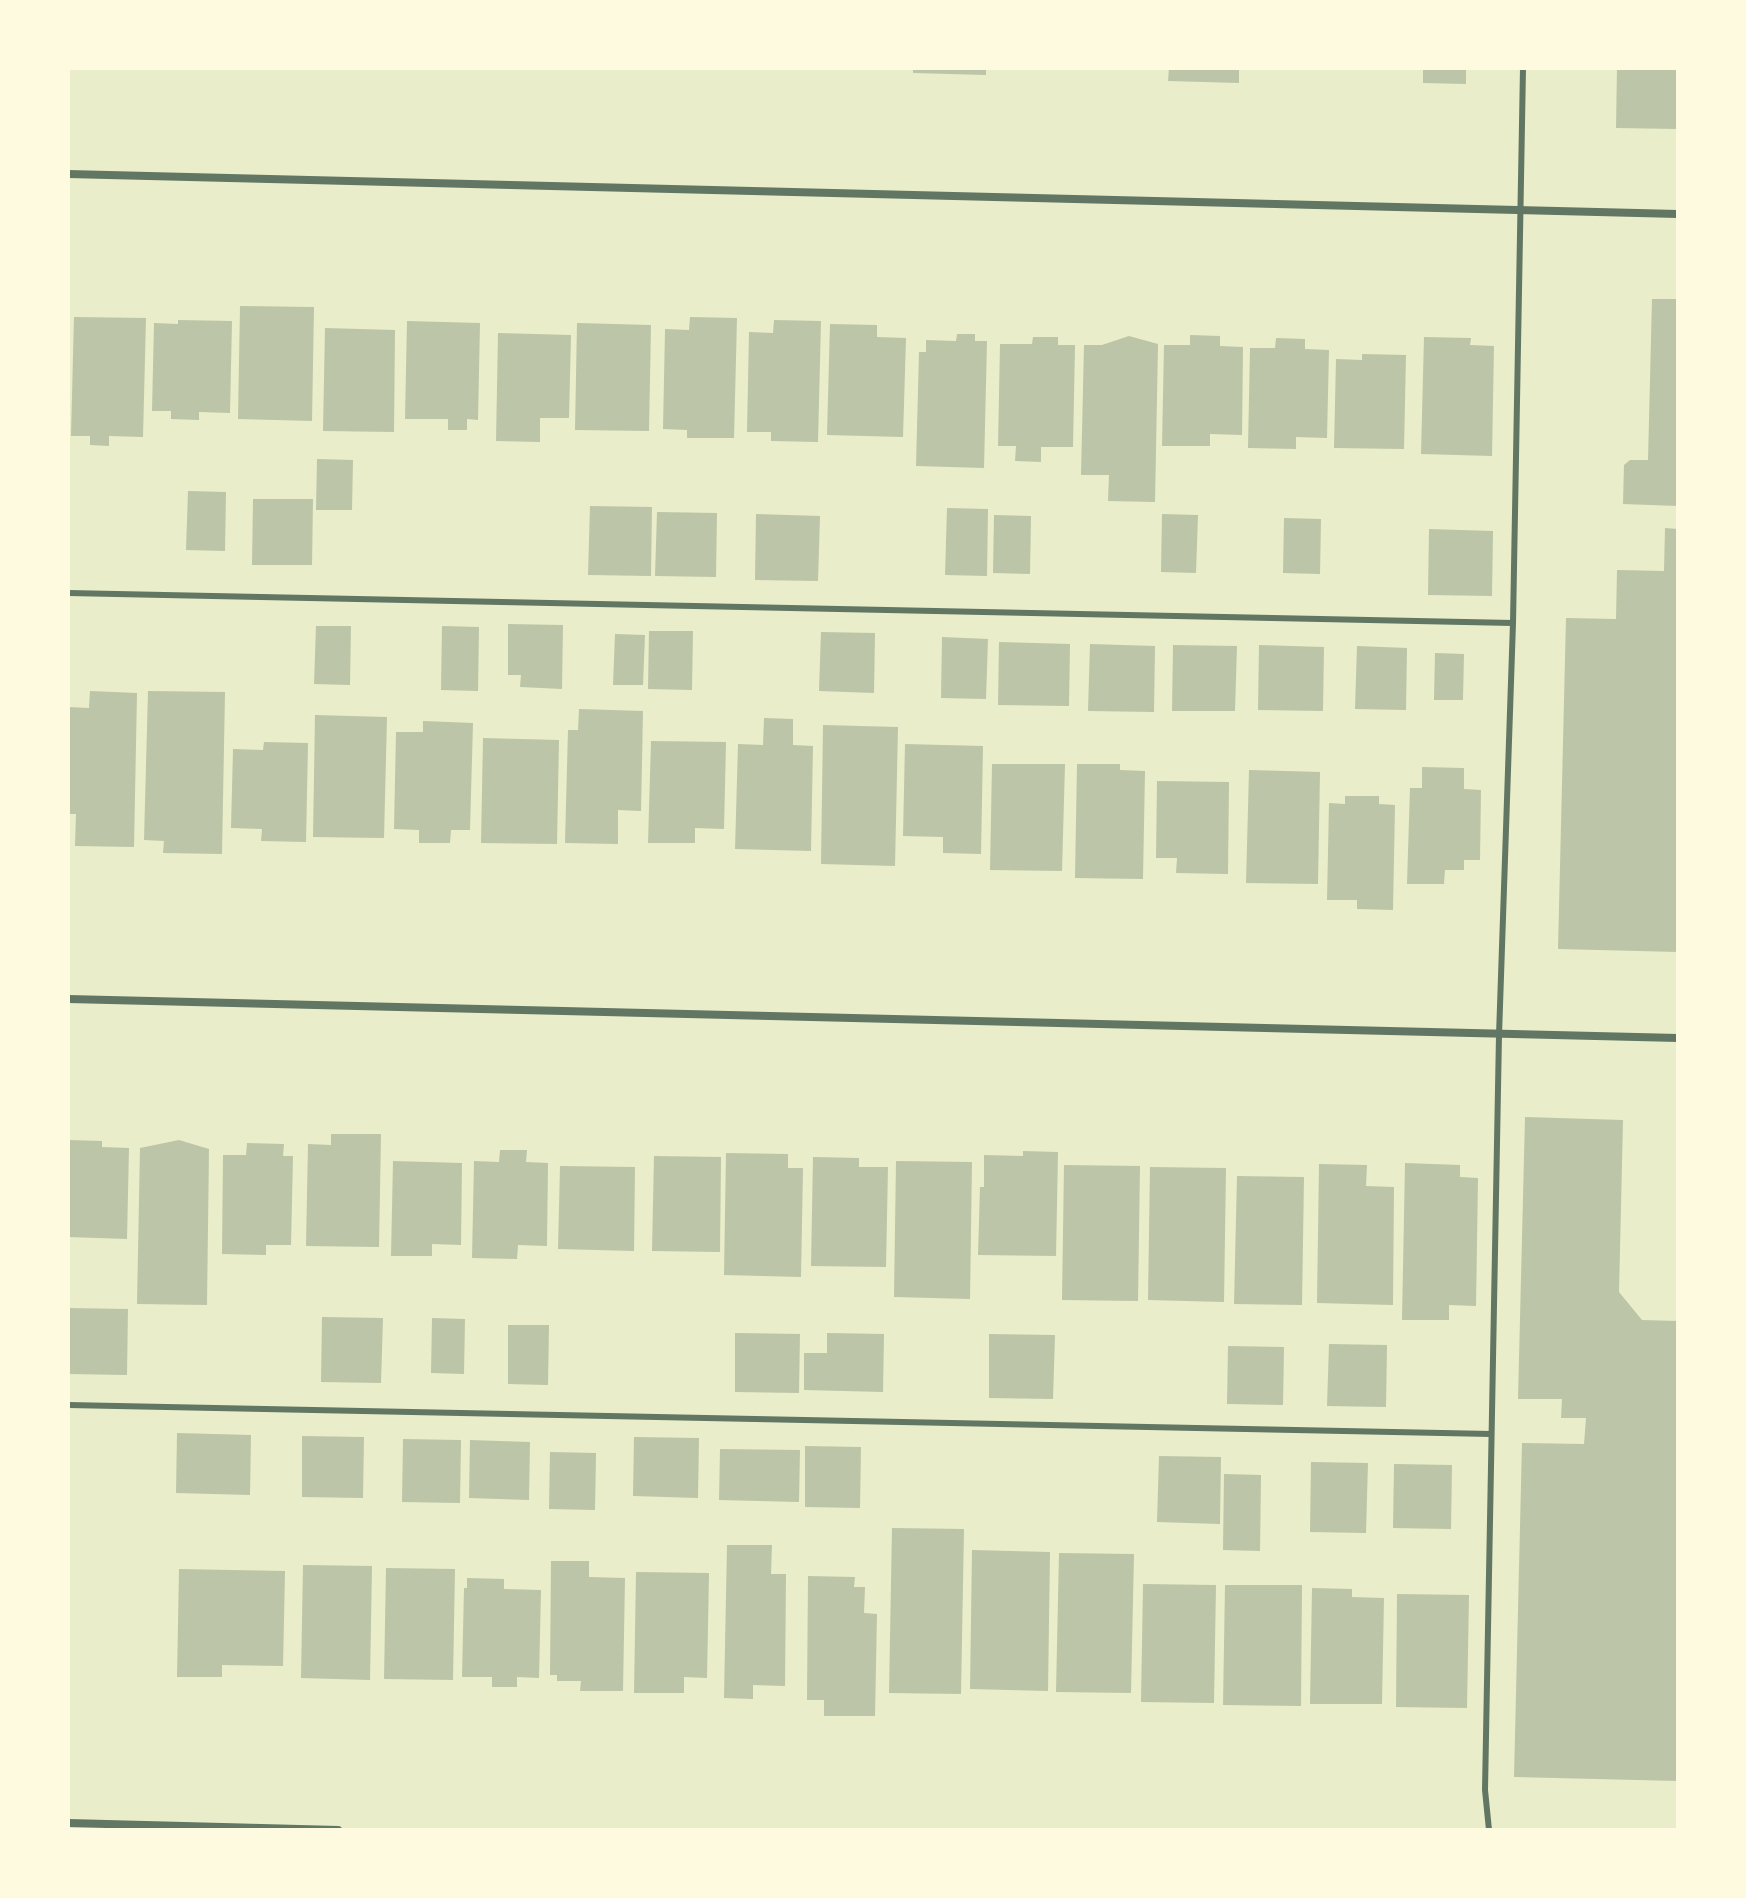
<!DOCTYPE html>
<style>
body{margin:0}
#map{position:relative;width:1746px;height:1898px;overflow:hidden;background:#e9edc9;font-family:"Nunito Sans",sans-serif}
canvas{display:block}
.frame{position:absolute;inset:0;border:70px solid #fefae0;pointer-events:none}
</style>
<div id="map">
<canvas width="1746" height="1898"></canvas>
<div class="frame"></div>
</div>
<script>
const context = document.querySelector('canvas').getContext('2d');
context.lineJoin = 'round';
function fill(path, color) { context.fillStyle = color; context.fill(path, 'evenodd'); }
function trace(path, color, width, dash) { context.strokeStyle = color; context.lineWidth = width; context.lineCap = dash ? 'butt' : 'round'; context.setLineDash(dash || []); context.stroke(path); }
const building = new Path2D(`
 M 913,68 L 986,68 L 986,75 L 913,73 Z
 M 1169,68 L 1239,68 L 1239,83 L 1168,81 Z
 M 1423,68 L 1466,68 L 1466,84 L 1423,83 Z
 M 1617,68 L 1678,68 L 1678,129 L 1616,128 Z
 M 1652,299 L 1678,299 L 1678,506 L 1623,504 L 1624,465 L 1630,460 L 1648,460 Z
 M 240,306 L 314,307 L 312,421 L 238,419 Z
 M 74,317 L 146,318 L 143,437 L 109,436 L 109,446 L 90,445 L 90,436 L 71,436 Z
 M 690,317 L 737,318 L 734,438 L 687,438 L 687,430 L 663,429 L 665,329 L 689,330 Z
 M 178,320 L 232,321 L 230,413 L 199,412 L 199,420 L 171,419 L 171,411 L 152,411 L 154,323 L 178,324 Z
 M 774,320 L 821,321 L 818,442 L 771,441 L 771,432 L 747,432 L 749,332 L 773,333 Z
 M 407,321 L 480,323 L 478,420 L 467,419 L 467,430 L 448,430 L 448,419 L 405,419 Z
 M 577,323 L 651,325 L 649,431 L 575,430 Z
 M 830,324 L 877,325 L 877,337 L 906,338 L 903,437 L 827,435 Z
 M 325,328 L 395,330 L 394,432 L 323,431 Z
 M 498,333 L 571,335 L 569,418 L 540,418 L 540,442 L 496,441 Z
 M 957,334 L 975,334 L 975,341 L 987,341 L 984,468 L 916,466 L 919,352 L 926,352 L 926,340 L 956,341 Z
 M 1190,335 L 1220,336 L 1220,346 L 1243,347 L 1242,435 L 1210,434 L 1210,446 L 1162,446 L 1164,345 L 1190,345 Z
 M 1129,336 L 1158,344 L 1155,502 L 1108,501 L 1109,475 L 1081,475 L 1084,345 L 1102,345 Z
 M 1033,337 L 1058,337 L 1058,345 L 1075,345 L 1073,447 L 1041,447 L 1041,462 L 1015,461 L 1016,446 L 998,446 L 1000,344 L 1032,344 Z
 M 1424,337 L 1471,338 L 1470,345 L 1494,346 L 1492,456 L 1421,454 Z
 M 1276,338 L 1305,339 L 1305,349 L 1329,350 L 1327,438 L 1296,437 L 1296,449 L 1248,448 L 1250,348 L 1275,348 Z
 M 1362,354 L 1406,355 L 1404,449 L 1334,448 L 1336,359 L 1362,360 Z
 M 317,459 L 353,460 L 352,510 L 316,510 Z
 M 188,491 L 226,492 L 225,551 L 186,550 Z
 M 253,499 L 313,499 L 312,565 L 252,565 Z
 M 590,506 L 652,507 L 651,576 L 588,575 Z
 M 947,508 L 988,509 L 987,576 L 945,575 Z
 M 657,512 L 717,513 L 716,577 L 655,576 Z
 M 756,514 L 820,516 L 818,581 L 755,580 Z
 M 1162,514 L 1198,515 L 1196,573 L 1161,572 Z
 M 994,515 L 1031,516 L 1030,574 L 993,573 Z
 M 1284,518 L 1321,519 L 1320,574 L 1283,573 Z
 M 1665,528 L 1678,529 L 1678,952 L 1558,949 L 1566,618 L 1616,619 L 1617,570 L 1664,571 Z
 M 1429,529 L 1493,531 L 1492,596 L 1428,595 Z
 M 508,624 L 563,625 L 562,689 L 520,687 L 521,675 L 508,675 Z
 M 316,626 L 351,626 L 350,685 L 314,684 Z
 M 442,626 L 479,627 L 478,691 L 441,690 Z
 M 649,631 L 693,631 L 692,690 L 648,689 Z
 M 821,632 L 875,633 L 874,693 L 819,691 Z
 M 615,634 L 645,635 L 643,685 L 613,685 Z
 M 942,637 L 988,639 L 986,699 L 941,698 Z
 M 999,642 L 1070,644 L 1069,706 L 998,705 Z
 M 1090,644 L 1155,646 L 1154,712 L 1088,711 Z
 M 1173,645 L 1237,646 L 1235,711 L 1172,711 Z
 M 1259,645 L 1324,647 L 1323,711 L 1258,710 Z
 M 1357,646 L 1407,648 L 1406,710 L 1355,709 Z
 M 1435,653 L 1464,654 L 1463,700 L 1434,700 Z
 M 90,691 L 137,693 L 134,847 L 75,846 L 76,814 L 68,814 L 68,707 L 89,708 Z
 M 148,691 L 225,692 L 222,854 L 163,853 L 164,841 L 144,840 Z
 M 579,709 L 643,711 L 641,811 L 618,810 L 618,844 L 565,843 L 568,730 L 578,730 Z
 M 315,715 L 387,717 L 384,838 L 313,837 Z
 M 764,718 L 793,719 L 793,745 L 813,746 L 811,851 L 735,849 L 738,744 L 763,745 Z
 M 423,721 L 473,723 L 470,830 L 451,830 L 450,843 L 419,843 L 419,830 L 394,829 L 396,732 L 423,732 Z
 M 823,725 L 898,727 L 895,866 L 821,864 Z
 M 483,738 L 559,740 L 557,844 L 481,843 Z
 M 651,741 L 726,742 L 724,829 L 695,828 L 695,843 L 648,843 Z
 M 264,742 L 308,743 L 306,842 L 261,841 L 262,829 L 231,828 L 233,749 L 263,750 Z
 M 905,744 L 983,746 L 981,854 L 943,853 L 943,837 L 903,836 Z
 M 992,764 L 1065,764 L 1062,871 L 990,870 Z
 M 1077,764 L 1120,764 L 1120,770 L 1145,771 L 1143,879 L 1075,878 Z
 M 1422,767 L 1464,768 L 1464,789 L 1481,790 L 1480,860 L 1464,860 L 1464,870 L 1445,870 L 1444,884 L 1407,884 L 1410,788 L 1422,788 Z
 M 1249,770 L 1320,772 L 1318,884 L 1246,883 Z
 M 1157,781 L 1229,782 L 1228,874 L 1176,873 L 1177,858 L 1156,858 Z
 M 1345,796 L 1379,796 L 1379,804 L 1395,805 L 1393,910 L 1357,909 L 1357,900 L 1327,900 L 1329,803 L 1345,804 Z
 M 1525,1117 L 1623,1120 L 1619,1292 L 1642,1320 L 1678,1321 L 1678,1781 L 1514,1777 L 1522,1443 L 1584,1444 L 1586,1418 L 1561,1418 L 1562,1399 L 1518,1399 Z
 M 331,1134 L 381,1134 L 379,1247 L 306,1246 L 308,1144 L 331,1145 Z
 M 68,1140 L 102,1141 L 102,1147 L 129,1148 L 127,1239 L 68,1237 Z
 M 179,1140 L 209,1149 L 207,1305 L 137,1304 L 140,1148 Z
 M 247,1143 L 284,1144 L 283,1156 L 293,1156 L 291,1245 L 266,1245 L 266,1255 L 222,1254 L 223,1155 L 246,1155 Z
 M 500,1150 L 527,1150 L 526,1162 L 548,1163 L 547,1246 L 518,1245 L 517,1259 L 472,1258 L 474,1161 L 499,1162 Z
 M 1023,1151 L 1058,1152 L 1056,1256 L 978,1255 L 980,1187 L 984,1187 L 984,1155 L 1023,1156 Z
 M 726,1153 L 788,1154 L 788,1168 L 803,1168 L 801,1277 L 724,1275 Z
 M 654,1156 L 721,1157 L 720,1252 L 652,1251 Z
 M 813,1157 L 859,1158 L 859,1167 L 888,1167 L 886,1267 L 811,1266 Z
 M 393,1161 L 462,1163 L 461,1245 L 432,1244 L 432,1256 L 391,1256 Z
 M 896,1161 L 972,1162 L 970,1299 L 894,1297 Z
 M 1405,1163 L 1460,1165 L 1460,1177 L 1478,1178 L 1476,1306 L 1449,1305 L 1449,1320 L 1402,1320 Z
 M 1319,1164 L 1367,1165 L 1366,1186 L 1394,1187 L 1393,1305 L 1317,1303 Z
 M 1064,1165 L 1140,1166 L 1138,1301 L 1062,1300 Z
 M 560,1166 L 635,1167 L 634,1251 L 558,1249 Z
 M 1150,1167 L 1226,1168 L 1224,1302 L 1148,1300 Z
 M 1237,1176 L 1304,1177 L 1302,1305 L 1234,1304 Z
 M 68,1308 L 128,1309 L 127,1375 L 68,1374 Z
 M 322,1317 L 383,1318 L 381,1383 L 321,1382 Z
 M 432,1318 L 465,1319 L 464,1374 L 431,1373 Z
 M 508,1325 L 549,1325 L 548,1385 L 508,1384 Z
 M 735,1333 L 800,1334 L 799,1393 L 735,1392 Z
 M 827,1333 L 884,1334 L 883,1392 L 804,1390 L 804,1353 L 827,1353 Z
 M 989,1334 L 1055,1335 L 1053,1399 L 989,1398 Z
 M 1329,1344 L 1387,1345 L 1386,1407 L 1327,1406 Z
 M 1228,1346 L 1284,1347 L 1283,1405 L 1227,1404 Z
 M 177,1433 L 251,1435 L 250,1495 L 176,1493 Z
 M 302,1436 L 364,1437 L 363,1498 L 302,1497 Z
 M 634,1437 L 699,1438 L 698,1498 L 633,1496 Z
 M 403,1439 L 461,1440 L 460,1503 L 402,1502 Z
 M 470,1440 L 530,1442 L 529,1500 L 469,1498 Z
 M 805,1446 L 861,1447 L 860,1508 L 805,1507 Z
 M 720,1449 L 800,1450 L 799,1502 L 719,1500 Z
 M 550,1452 L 596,1453 L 595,1510 L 549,1509 Z
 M 1159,1456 L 1221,1457 L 1220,1524 L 1157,1522 Z
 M 1311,1462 L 1368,1463 L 1366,1533 L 1310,1532 Z
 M 1394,1464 L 1452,1465 L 1451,1529 L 1393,1528 Z
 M 1224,1474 L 1261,1475 L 1260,1551 L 1223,1550 Z
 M 892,1528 L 964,1529 L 961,1694 L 889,1693 Z
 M 727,1545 L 772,1545 L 771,1574 L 786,1574 L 785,1686 L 753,1685 L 753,1699 L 724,1698 Z
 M 972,1550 L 1050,1552 L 1048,1691 L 970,1689 Z
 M 1059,1553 L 1134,1554 L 1131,1693 L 1056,1692 Z
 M 551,1561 L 589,1561 L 589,1577 L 625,1578 L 623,1691 L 580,1691 L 581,1681 L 557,1681 L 557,1675 L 550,1675 Z
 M 303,1565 L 372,1566 L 370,1680 L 301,1678 Z
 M 386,1568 L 455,1569 L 453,1680 L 384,1679 Z
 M 179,1569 L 285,1571 L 283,1666 L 222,1665 L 222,1677 L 177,1677 Z
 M 636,1572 L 709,1573 L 707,1678 L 684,1677 L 684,1693 L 634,1693 Z
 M 808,1576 L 855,1577 L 854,1587 L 865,1587 L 864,1613 L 877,1614 L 875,1716 L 824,1716 L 824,1700 L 807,1700 Z
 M 467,1578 L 504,1579 L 504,1589 L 541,1590 L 539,1678 L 517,1677 L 517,1687 L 492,1687 L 492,1677 L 462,1677 L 464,1588 L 467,1588 Z
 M 1143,1584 L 1216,1585 L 1214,1703 L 1141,1702 Z
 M 1225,1585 L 1302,1585 L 1301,1706 L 1223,1705 Z
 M 1312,1588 L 1352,1589 L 1352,1597 L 1384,1598 L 1382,1704 L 1310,1704 Z
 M 1397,1594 L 1469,1595 L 1467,1708 L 1396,1707 Z`);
const service = new Path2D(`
 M 68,593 L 1513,623
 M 68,1405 L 1491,1434
 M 1489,1830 L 1485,1790 L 1499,1035 L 1513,623 L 1523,68`);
const minor = new Path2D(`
 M 68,174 L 1678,214
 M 68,999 L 1678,1038
 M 68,1823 L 338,1830`);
fill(building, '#bcc5a7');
trace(service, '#617663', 6);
trace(minor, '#617663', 8);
</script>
